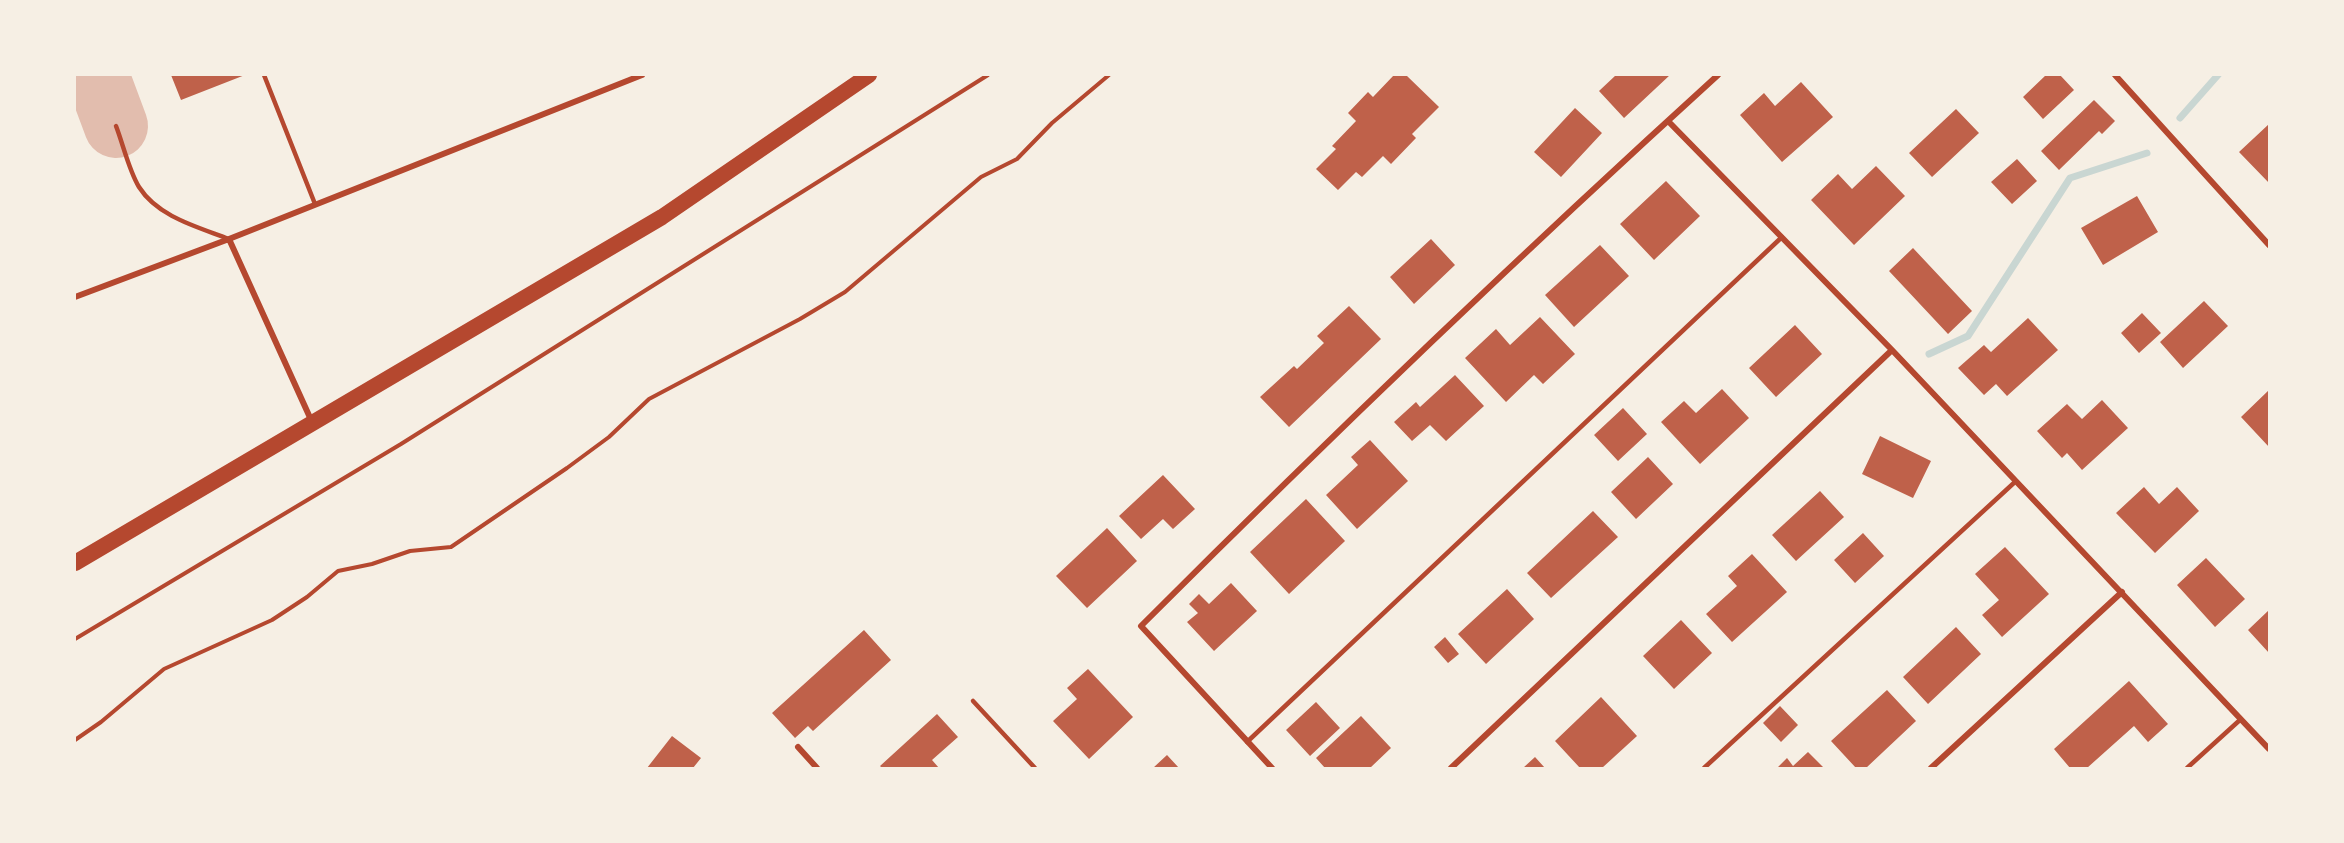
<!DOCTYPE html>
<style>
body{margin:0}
#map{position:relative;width:2344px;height:843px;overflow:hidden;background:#f6efe4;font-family:Raleway,sans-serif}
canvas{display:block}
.frame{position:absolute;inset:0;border:76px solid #f6efe4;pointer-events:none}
</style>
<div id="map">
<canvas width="2344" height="843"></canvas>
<div class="frame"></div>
</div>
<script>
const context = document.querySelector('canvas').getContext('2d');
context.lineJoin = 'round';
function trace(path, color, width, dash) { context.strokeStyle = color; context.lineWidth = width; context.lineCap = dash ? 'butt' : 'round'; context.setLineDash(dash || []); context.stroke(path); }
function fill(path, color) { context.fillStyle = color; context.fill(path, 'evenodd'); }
const stream = new Path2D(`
 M 2180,118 L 2218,75
 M 1929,354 L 1968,336 L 2070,178 L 2147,153`);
const taxiway = new Path2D(`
 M 97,75 L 116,126`);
const building = new Path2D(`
 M 171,75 L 245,75 L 181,100 Z
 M 1394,75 L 1406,75 L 1439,107 L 1412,134 L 1416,138 L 1391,164 L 1383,156 L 1362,177 L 1356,172 L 1338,190 L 1316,169 L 1336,149 L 1332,146 L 1356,121 L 1348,113 L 1368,92 L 1373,97 Z
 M 1616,75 L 1670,75 L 1624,118 L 1599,91 Z
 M 2046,75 L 2060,75 L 2074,90 L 2043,119 L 2023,97 Z
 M 1801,82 L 1833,117 L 1782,162 L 1740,115 L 1764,93 L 1775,106 Z
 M 2094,100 L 2115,121 L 2102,134 L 2099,131 L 2059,170 L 2041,151 Z
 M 1575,108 L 1602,133 L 1561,177 L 1534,152 Z
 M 1956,109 L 1979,133 L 1932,177 L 1909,153 Z
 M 2269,124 L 2269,183 L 2239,152 Z
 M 2017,159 L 2037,181 L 2012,204 L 1991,182 Z
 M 1876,166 L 1905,196 L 1854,245 L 1811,200 L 1838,174 L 1852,189 Z
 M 1666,181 L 1700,216 L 1654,260 L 1620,224 Z
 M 2137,196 L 2158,232 L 2103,265 L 2081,228 Z
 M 1431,239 L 1455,265 L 1414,304 L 1390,277 Z
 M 1600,245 L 1629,276 L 1574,327 L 1545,295 Z
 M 1913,248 L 1972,311 L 1948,334 L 1889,271 Z
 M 2204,301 L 2228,326 L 2183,368 L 2160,342 Z
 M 1349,306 L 1381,339 L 1289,427 L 1260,397 L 1294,366 L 1297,369 L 1324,343 L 1317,336 Z
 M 2142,313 L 2161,333 L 2139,353 L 2121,333 Z
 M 1540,317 L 1575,354 L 1543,384 L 1534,375 L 1506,402 L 1465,358 L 1496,329 L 1510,345 Z
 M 2028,318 L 2058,350 L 2007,396 L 1996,384 L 1984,395 L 1958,368 L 1984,345 L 1991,352 Z
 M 1795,325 L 1822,354 L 1776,397 L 1749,368 Z
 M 1455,375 L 1484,406 L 1446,441 L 1430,425 L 1412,441 L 1394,422 L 1416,402 L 1420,407 Z
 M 1722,389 L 1749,418 L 1700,464 L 1661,422 L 1684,401 L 1696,413 Z
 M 2269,390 L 2269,447 L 2241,417 Z
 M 2102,400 L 2128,428 L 2082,470 L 2067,453 L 2062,458 L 2037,431 L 2067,404 L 2082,419 Z
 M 1623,408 L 1647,434 L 1618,461 L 1594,435 Z
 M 1880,436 L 1931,461 L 1913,498 L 1862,474 Z
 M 1370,440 L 1408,481 L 1357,529 L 1326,495 L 1358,465 L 1351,457 Z
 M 1648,457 L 1673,484 L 1636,519 L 1611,492 Z
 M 1163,475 L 1195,509 L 1173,529 L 1163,519 L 1141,539 L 1119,516 Z
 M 2144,487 L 2159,504 L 2177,487 L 2199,511 L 2155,553 L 2116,513 Z
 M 1820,491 L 1844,517 L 1796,561 L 1772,535 Z
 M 1306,499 L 1345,541 L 1289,594 L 1250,552 Z
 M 1593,511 L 1618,537 L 1551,598 L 1527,573 Z
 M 1107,528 L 1137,561 L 1087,608 L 1056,576 Z
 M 1863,533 L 1884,556 L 1855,583 L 1834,560 Z
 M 2005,547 L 2049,594 L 2002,637 L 1982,615 L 1999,600 L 1975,574 Z
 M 1752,554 L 1787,592 L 1732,642 L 1706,614 L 1737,586 L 1728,576 Z
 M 2206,558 L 2245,599 L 2215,627 L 2177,585 Z
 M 1231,583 L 1257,611 L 1214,651 L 1187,622 L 1198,613 L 1189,604 L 1199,594 L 1209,604 Z
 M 1507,589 L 1534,619 L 1486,664 L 1458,634 Z
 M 2269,610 L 2269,653 L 2248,630 Z
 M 1681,620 L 1712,653 L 1674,689 L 1643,656 Z
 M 1956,627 L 1981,654 L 1928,704 L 1903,677 Z
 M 864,630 L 891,660 L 813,731 L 808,726 L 795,738 L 772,713 Z
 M 1445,637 L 1459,654 L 1448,663 L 1434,647 Z
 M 1088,669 L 1133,717 L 1089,759 L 1053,721 L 1077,699 L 1067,688 Z
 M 2129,681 L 2168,724 L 2148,742 L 2134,726 L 2087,768 L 2070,768 L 2054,749 Z
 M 1887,690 L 1916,721 L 1866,768 L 1856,768 L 1831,741 Z
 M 1601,697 L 1637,736 L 1602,768 L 1580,768 L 1555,741 Z
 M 1316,702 L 1340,728 L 1310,756 L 1286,730 Z
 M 1780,706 L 1798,725 L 1781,742 L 1763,723 Z
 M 937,714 L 958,737 L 932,760 L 939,768 L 882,768 L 880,766 Z
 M 1361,716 L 1391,748 L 1370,768 L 1325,768 L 1316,758 Z
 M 672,736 L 701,758 L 693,768 L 647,768 Z
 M 1808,752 L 1824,768 L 1777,768 L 1787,758 L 1793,766 Z
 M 1167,755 L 1179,768 L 1153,768 Z
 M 1535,757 L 1545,768 L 1523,768 Z`);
const path = new Path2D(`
 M 75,639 L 401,444 L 988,75
 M 75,740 L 101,722 L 164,669 L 272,620 L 307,597 L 338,571 L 372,564 L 410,551 L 451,547 L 567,468 L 609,437 L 649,399 L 800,319 L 845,292 L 981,177 L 1017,159 L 1052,123 L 1109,75`);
const service = new Path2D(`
 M 264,75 L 315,204
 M 116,126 C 123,144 129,171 139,187 C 158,217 198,227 229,239
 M 973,701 L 1035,768
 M 1247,742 L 1782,237
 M 1704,768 L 2016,481
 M 2187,768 L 2241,719`);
const minor = new Path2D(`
 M 2115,75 L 2269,245
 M 1668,121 L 1892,350 L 2269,749
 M 229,239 L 312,422
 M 75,297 L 229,239 L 642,75
 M 798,747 L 817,768
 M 1272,768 L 1141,626 C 1329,438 1521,254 1718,75
 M 1451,768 L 1892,350
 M 1931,768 L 2122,592`);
const trunk = new Path2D(`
 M 75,563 L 662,217 L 869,75`);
trace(stream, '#c9d6d2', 7);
trace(taxiway, '#e2bdae', 64);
fill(building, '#bf614a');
trace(path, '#b5482f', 4);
trace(service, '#b5482f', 4.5);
trace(minor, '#b5482f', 6);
trace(trunk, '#b5482f', 16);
</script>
